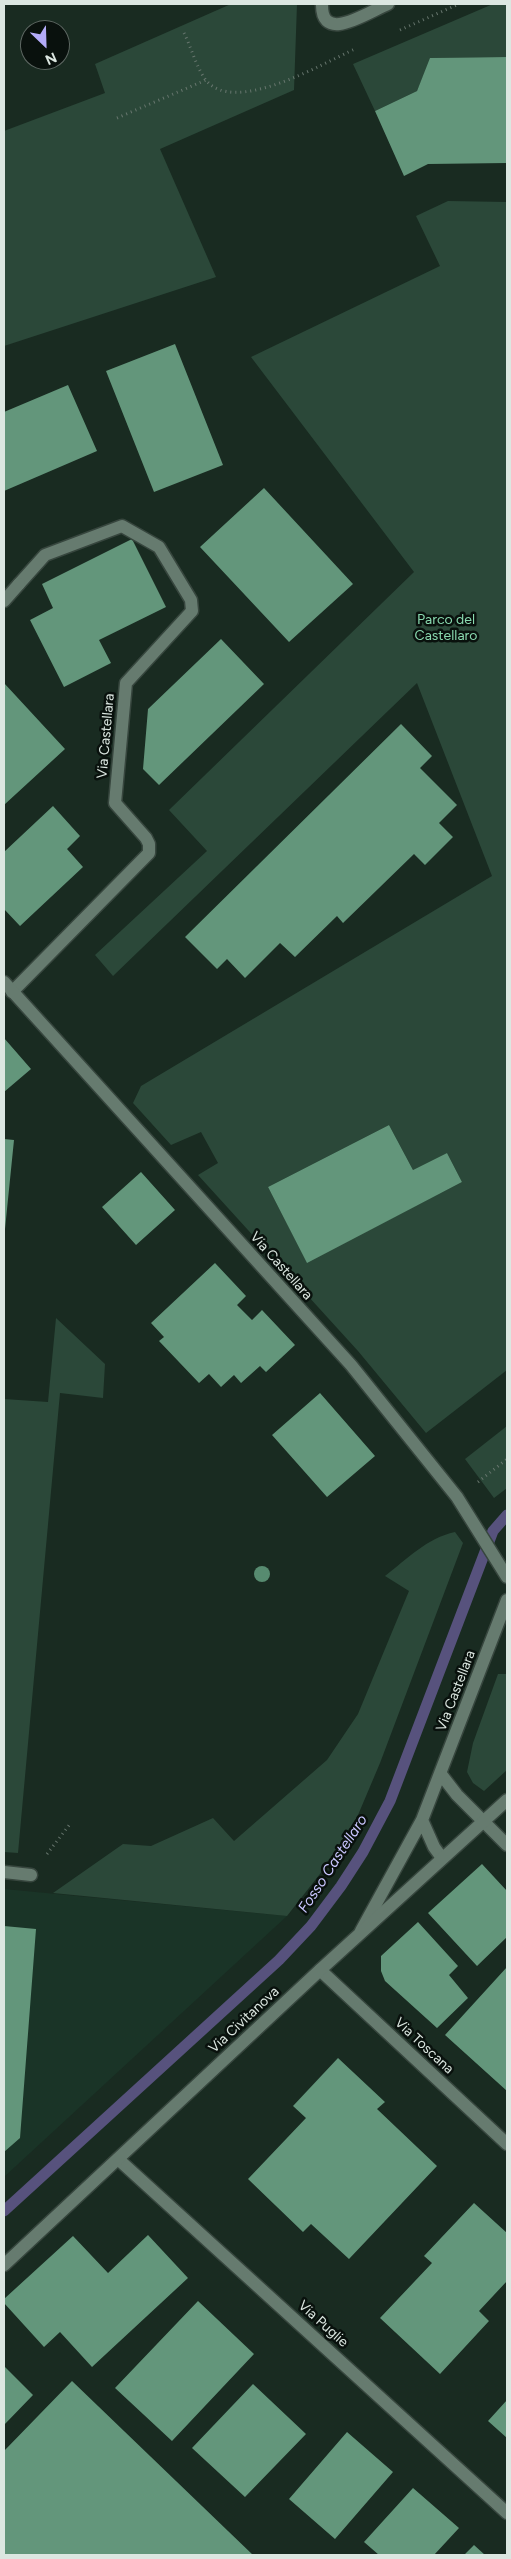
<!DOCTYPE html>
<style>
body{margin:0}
#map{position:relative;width:511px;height:2559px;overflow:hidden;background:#192b21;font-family:Figtree,sans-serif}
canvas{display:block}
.frame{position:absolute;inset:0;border:5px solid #dce7e1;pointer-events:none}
.north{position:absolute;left:20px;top:20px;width:50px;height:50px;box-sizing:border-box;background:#09110d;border:1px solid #5d6762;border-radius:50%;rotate:156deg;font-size:14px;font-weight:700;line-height:20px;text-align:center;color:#dce7e1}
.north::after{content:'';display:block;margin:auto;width:18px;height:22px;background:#b4acf9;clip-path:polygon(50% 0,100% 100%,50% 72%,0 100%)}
</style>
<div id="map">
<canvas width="511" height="2559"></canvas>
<div class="frame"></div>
<div class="north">N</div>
</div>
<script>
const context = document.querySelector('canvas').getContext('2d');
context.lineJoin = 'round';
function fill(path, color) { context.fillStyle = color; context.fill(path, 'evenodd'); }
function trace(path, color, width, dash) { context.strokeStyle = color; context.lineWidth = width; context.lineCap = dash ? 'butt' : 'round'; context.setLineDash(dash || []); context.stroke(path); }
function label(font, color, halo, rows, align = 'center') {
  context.font = font + ' Figtree,sans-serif'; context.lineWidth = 5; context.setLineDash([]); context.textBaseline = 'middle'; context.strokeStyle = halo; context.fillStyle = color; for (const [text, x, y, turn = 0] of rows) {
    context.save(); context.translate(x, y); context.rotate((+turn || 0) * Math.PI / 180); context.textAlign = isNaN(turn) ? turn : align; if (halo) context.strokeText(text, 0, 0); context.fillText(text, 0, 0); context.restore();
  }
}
const built = new Path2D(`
 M 4,1889 L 287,1916 L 4,2177 Z`);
const green = new Path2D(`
 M 231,4 L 297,4 L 294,90 L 160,149 L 216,277 L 4,346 L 4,131 L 105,93 L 95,64 Z
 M 493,4 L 507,4 L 507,57 L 431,58 L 417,91 L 375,111 L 353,64 Z
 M 448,201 L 507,202 L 507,1370 L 426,1433 L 358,1351 L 198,1175 L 218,1163 L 201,1132 L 171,1145 L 133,1103 L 141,1086 L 492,876 L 417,683 L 113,976 L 95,955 L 207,851 L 169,810 L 414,572 L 251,357 L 440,266 L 416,216 ZM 389,1125 L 413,1170 L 447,1153 L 462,1182 L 307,1262 L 268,1187 Z
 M 56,1318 L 105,1364 L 103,1398 L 60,1393 L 18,1853 L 4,1852 L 4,1399 L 48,1402 Z
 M 507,1426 L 507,1488 L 494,1498 L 465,1459 Z
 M 455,1532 L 463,1543 L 380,1763 L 358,1815 L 334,1856 L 287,1916 L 53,1893 L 123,1844 L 151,1846 L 213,1818 L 234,1841 L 327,1760 L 358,1714 L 409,1591 L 385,1576 C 407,1559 427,1538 455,1532 Z
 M 498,1674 L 507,1674 L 507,1770 L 484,1791 L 473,1783 L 467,1772 L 473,1743 Z`);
const stream = new Path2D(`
 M 4,2211 L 279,1960 L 311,1926 L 341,1886 L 363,1852 L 390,1801 L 493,1531 L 507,1515`);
const building = new Path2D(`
 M 507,57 L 507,163 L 428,164 L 404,176 L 375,111 L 417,91 L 430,58 Z
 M 175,344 L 223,465 L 154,492 L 106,371 Z
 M 68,385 L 97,451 L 4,491 L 4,412 Z
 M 264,488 L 353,584 L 289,642 L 200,547 Z
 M 132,539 L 166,607 L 99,640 L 111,663 L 64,687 L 30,620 L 53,608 L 42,584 Z
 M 221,639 L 264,684 L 159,785 L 143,769 L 148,709 Z
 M 4,683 L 65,749 L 4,805 Z
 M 401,724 L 432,756 L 420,768 L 457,805 L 439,823 L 453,837 L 425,865 L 414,854 L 343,923 L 337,916 L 295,957 L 280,943 L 245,978 L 227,959 L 217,969 L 185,937 Z
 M 53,806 L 80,836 L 67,849 L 83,867 L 20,926 L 4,909 L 4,852 Z
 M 4,1038 L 31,1069 L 4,1092 Z
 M 389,1125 L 413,1170 L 447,1153 L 462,1182 L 307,1263 L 268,1187 Z
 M 4,1139 L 14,1140 L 5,1229 L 4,1229 Z
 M 141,1172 L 175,1210 L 136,1245 L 102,1207 Z
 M 215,1263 L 246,1296 L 237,1305 L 252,1320 L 262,1310 L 295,1345 L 266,1372 L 260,1366 L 241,1383 L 234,1375 L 221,1387 L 209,1374 L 199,1383 L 159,1341 L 164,1337 L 151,1323 Z
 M 320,1393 L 375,1456 L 327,1497 L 272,1435 Z
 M 482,1864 L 507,1891 L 507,1937 L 477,1966 L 428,1913 Z
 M 418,1922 L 458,1966 L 449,1975 L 468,1998 L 437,2028 L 385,1981 L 381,1971 L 381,1956 Z
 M 4,1926 L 36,1929 L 20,2138 L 4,2152 Z
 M 507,1967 L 507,2091 L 445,2035 Z
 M 338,2058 L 385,2102 L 377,2109 L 437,2166 L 349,2259 L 311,2224 L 303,2232 L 248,2179 L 306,2118 L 293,2106 Z
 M 474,2203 L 507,2233 L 507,2281 L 479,2311 L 489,2321 L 440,2374 L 380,2318 L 432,2263 L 424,2256 Z
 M 148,2235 L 188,2278 L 92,2367 L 60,2332 L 44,2347 L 4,2303 L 4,2299 L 73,2236 L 108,2273 Z
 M 198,2301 L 254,2354 L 172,2441 L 115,2388 Z
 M 4,2366 L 33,2395 L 4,2425 Z
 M 72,2381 L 228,2531 L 253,2555 L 4,2555 L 4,2451 Z
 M 253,2384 L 306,2434 L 245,2497 L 192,2448 Z
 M 507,2400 L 507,2438 L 488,2421 Z
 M 347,2432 L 393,2472 L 335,2539 L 289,2499 Z
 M 413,2488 L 459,2528 L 434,2555 L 379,2555 L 364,2542 Z
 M 474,2545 L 485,2555 L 464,2555 Z`);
const path = new Path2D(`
 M 400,30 L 459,4
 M 184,33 C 191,47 196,66 205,79 C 233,117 323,63 355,49
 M 117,118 L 206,80
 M 478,1482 L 507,1459
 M 47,1854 L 70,1824`);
const service = new Path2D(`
 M 12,992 L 149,853 L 149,844 L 146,838 L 115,803 L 126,683 L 192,611 L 191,600 L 159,547 L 122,526 L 45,555 L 19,584
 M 4,1872 L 31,1875`);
const minor = new Path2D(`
 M 322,4 C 321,45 368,12 388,4
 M 4,601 L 19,584
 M 4,982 L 351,1365 L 457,1497 L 507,1577
 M 440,1773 L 457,1795 L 507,1845
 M 422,1820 L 434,1847 L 442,1858
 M 361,1931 L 422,1820 L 507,1600
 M 320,1970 L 507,2144
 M 118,2159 L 507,2513`);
const tertiary = new Path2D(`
 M 4,2265 L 320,1970 L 507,1800`);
const trees = [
 [262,1574]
];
const parkNames = [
 ["Parco del",446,620],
 ["Castellaro",446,636]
];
const streetNames = [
 ["Via Castellara",106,736,-85],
 ["Via Castellara",281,1266,48],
 ["Via Castellara",456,1691,-69],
 ["Via Civitanova",244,2020,-43],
 ["Via Toscana",424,2046,43],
 ["Via Puglie",323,2324,42]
];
const waterNames = [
 ["Fosso Castellaro",333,1864,-57]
];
fill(built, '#1a3427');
fill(green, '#2b4839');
trace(stream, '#57527d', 11);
fill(building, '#63967b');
trace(service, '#37463e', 15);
trace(minor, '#37463e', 15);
trace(tertiary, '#37463e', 15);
trace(path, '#67766e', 3, [1, 4]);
trace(service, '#667b6f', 12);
trace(minor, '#667b6f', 12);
trace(tertiary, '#667b6f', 12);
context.fillStyle = '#578b70';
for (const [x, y] of trees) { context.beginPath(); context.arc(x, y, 8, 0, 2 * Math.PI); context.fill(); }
label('14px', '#8adab0', '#09110d', parkNames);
label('14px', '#dce7e1', '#09110d', streetNames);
label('italic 15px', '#cac6ff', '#09110d', waterNames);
</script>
